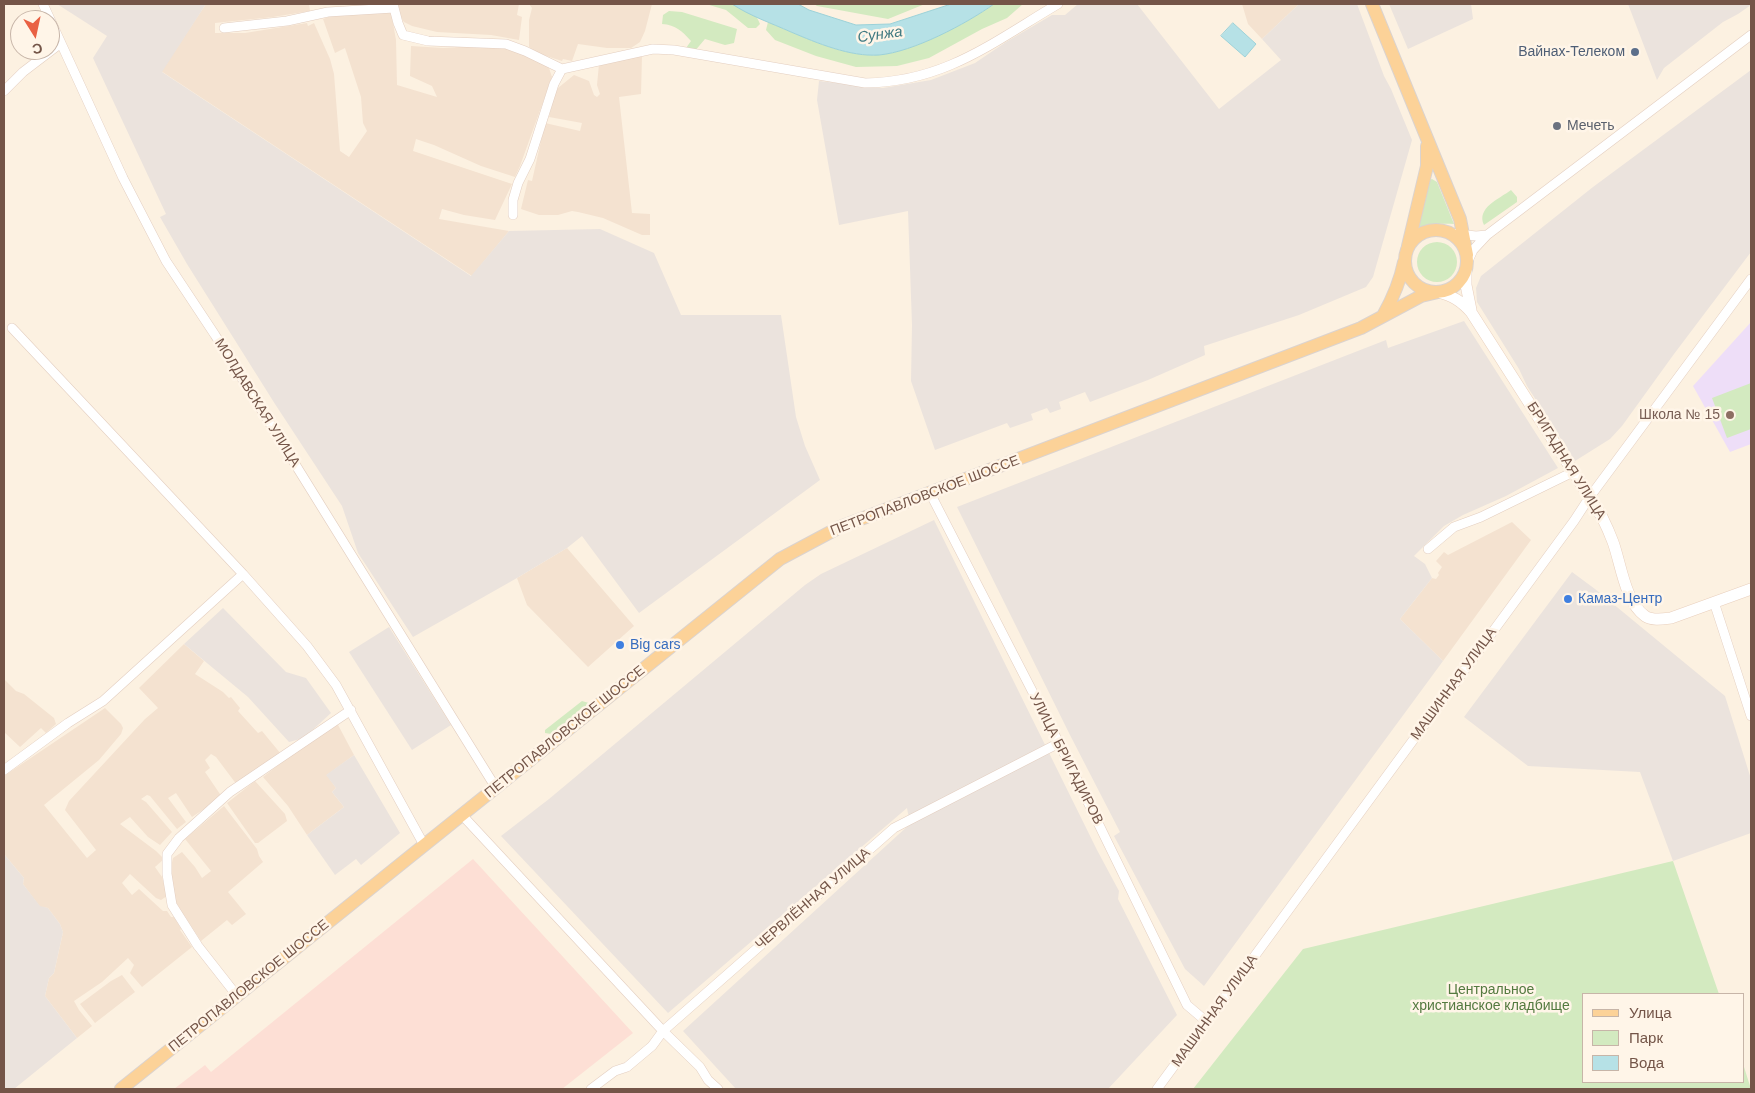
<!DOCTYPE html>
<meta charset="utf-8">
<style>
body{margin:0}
#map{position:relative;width:1755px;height:1093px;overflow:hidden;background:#fcf1e1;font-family:Helvetica,sans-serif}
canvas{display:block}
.frame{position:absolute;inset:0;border:5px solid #745548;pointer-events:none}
.legend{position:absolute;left:1582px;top:993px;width:162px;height:90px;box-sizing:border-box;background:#fff5e8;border:1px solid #c7b5a8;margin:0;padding:6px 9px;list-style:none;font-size:15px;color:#745548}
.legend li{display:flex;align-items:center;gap:10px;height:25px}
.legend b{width:25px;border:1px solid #c7b5a8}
.north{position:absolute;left:10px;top:10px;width:50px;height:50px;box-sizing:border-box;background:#fff5e8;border:1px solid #c7b5a8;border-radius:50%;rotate:170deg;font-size:14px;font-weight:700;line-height:20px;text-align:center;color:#745548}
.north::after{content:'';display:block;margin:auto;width:18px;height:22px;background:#e96144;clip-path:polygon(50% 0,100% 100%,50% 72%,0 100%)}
</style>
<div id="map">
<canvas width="1755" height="1093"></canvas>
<div class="frame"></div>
<ul class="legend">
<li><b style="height:6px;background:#fcd298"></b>Улица</li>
<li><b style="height:14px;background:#d3eac0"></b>Парк</li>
<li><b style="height:14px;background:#b6e1e6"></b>Вода</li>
</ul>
<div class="north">С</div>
</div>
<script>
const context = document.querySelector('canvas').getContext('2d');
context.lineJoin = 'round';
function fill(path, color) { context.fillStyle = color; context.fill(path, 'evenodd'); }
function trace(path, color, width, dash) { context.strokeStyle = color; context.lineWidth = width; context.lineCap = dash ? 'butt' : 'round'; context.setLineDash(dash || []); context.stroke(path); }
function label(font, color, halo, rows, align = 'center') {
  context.font = font + ' Helvetica,sans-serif'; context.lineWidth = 5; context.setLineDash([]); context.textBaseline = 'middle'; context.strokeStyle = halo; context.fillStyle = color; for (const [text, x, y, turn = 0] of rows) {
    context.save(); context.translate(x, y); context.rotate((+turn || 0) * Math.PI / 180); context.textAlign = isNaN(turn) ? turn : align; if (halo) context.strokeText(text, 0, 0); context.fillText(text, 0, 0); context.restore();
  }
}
const residential = new Path2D(`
 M 206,4 L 309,4 L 310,11 L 273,17 L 215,23 L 215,33 L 245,33 L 307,23 L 308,26 L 314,23 L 330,59 L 334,74 L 340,151 L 349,157 L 367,131 L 363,123 L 361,97 L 345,48 L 335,53 L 323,19 L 337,14 L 391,12 L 396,40 L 397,85 L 437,97 L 432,86 L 410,76 L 411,46 L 443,48 L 489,45 L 504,46 L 548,65 L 552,77 L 520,166 L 515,177 L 481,166 L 434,145 L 416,139 L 413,151 L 512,184 L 495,220 L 464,215 L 442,209 L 439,219 L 509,231 L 472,276 L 161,71 Z
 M 398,4 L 519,4 L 517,15 L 522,17 L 519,40 L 491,35 L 437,32 L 412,26 L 404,22 L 400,16 Z
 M 529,4 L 652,4 L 645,31 L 640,42 L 631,48 L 607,48 L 578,44 L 572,61 L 563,59 L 562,61 L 537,53 L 529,47 L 529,20 L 532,8 Z
 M 1242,4 L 1299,4 L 1262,39 L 1248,24 Z
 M 642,56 L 641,94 L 619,97 L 632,213 L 650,214 L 650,235 L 642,235 L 603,218 L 578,212 L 572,211 L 558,215 L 539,215 L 521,209 L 528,180 L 532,181 L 545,123 L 580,131 L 582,123 L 549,117 L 554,96 L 558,88 L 574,75 L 589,81 L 594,95 L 597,97 L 600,94 L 597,85 L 599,64 Z
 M 1512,522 L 1531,540 L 1443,661 L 1400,619 L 1432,578 L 1436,579 L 1439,575 L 1438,573 L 1442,567 L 1436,561 L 1444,552 L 1448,555 Z
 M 567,548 L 634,626 L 588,667 L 527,605 L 517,578 Z
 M 184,644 L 204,661 L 195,674 L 223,692 L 229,698 L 231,697 L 240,708 L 238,711 L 258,733 L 262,731 L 281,754 L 237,785 L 216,757 L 211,754 L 205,760 L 210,768 L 205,772 L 222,797 L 192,817 L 176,793 L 168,798 L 186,822 L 177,829 L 150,796 L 147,795 L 141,799 L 146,802 L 172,832 L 160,845 L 148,837 L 130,817 L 120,824 L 156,851 L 164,859 L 155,867 L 162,877 L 167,896 L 161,900 L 156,898 L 130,874 L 122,883 L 132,895 L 139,889 L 163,911 L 167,911 L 171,917 L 174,917 L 181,929 L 180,930 L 192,947 L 142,987 L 130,973 L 134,965 L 128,958 L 102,982 L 74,1001 L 79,1010 L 92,1026 L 77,1038 L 45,996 L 49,978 L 54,973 L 63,932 L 60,924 L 48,908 L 40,907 L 23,884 L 24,878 L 4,854 L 4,776 L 105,708 L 121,724 L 123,728 L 121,734 L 99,760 L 44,805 L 87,858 L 96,850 L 65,810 L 69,801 L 145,719 L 158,708 L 139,688 Z
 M 4,679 L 16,691 L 24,694 L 54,718 L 56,724 L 46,733 L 41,728 L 20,747 L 4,732 Z
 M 337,723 L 354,755 L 327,775 L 336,788 L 332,792 L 344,807 L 307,835 L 288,806 L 263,777 L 299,749 Z
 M 255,781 L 285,814 L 287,821 L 258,843 L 255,843 L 227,803 Z
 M 224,806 L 257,849 L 259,856 L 263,862 L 228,892 L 246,914 L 232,925 L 227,920 L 201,941 L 175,901 L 169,875 L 173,858 L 182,852 L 195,867 L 202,878 L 211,871 L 185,839 Z
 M 122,975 L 135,992 L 95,1023 L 80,1004 L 111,981 Z`);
const commercial = new Path2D(`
 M 473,859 L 633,1033 L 562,1089 L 174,1089 L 205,1065 L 211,1072 Z`);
const industrial = new Path2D(`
 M 57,4 L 206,4 L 162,72 L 471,276 L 509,231 L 600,229 L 654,253 L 681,315 L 781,315 L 796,417 L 805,446 L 820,480 L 639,613 L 582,536 L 567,548 L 517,578 L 413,637 L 358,553 L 342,506 L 275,404 L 187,264 L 160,217 L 166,214 L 93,58 L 107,36 Z
 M 1078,4 L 1137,4 L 1219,109 L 1281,60 L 1262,39 L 1299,4 L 1357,4 L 1384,76 L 1391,89 L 1412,140 L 1373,277 L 1366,287 L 1299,315 L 1204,346 L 1205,355 L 1148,380 L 1090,402 L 1085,392 L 1059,402 L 1061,409 L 1050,413 L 1047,408 L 1031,414 L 1033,420 L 1010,428 L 1007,423 L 935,450 L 911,381 L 912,325 L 908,211 L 839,225 L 817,100 L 819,81 L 883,88 L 931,80 L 975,63 L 1006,42 L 1052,15 L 1065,15 Z
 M 1389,4 L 1471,4 L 1473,19 L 1408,49 Z
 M 1628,4 L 1751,4 L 1751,5 L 1738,14 L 1723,22 L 1664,68 L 1657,80 Z
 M 1751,70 L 1751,252 L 1674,354 L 1622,426 L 1610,439 L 1575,461 L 1527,386 L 1519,369 L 1477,302 L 1476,288 L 1481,276 L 1593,187 Z
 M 1464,321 L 1558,468 L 1506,496 L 1463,515 L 1444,526 L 1414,556 L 1425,564 L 1432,578 L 1400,619 L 1443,661 L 1204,986 L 1185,969 L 1114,836 L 1120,832 L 1070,735 L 957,507 L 1386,340 L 1388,348 Z
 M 934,520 L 1097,850 L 1119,891 L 1118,899 L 1177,1015 L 1108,1089 L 736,1089 L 683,1031 L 910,824 L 907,808 L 668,1013 L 501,836 L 549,799 L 805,585 L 821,574 Z
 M 1572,572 L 1595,589 L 1725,696 L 1751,779 L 1751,833 L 1673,861 L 1640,772 L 1528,766 L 1464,717 Z
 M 223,608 L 286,672 L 306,678 L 331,713 L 304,738 L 289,742 L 248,697 L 184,644 Z
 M 389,627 L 451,725 L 412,750 L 349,652 Z
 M 354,755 L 400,833 L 361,865 L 356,859 L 335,875 L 307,835 L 344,807 L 332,792 L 336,788 L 326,775 Z
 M 4,854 L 24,878 L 23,884 L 40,906 L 48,908 L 60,924 L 63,932 L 54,973 L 49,978 L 45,996 L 77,1038 L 14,1089 L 4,1089 Z`);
const education = new Path2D(`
 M 1751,322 L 1751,444 L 1730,452 L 1693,386 Z`);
const green = new Path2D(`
 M 706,4 C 726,4 752,1 760,24 L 756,28 L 748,28 L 726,10 Z
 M 814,4 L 925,4 L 888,19 L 817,6 Z
 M 994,4 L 1023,4 L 1007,18 L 982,29 L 929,58 L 897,66 L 856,67 L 816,56 L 775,40 L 766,30 L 768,22 C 801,36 843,57 878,55 C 910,53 968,23 994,4 Z
 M 669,11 L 682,12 L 737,29 L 734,43 L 725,45 L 705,39 L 694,52 L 686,48 L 691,41 C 682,31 676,25 662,24 L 663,15 Z
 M 1432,179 L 1437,182 L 1454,224 C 1440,223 1429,224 1416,230 L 1429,180 Z
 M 1511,190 L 1517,197 L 1517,202 L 1484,225 C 1476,208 1499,199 1511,190 Z
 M1417 262a20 20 0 1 1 40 0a20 20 0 1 1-40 0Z
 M 1751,383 L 1751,429 L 1727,438 L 1712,398 Z
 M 582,701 L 592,704 L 551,734 L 545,733 L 545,730 Z
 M 1673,861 L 1719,994 L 1584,994 L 1584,1082 L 1744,1082 L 1744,1067 L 1751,1089 L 1193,1089 L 1303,949 Z`);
const water = new Path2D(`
 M 732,4 L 798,4 L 809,10 L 856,25 L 890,24 L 951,4 L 994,4 C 966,24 913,52 879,55 C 850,57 817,43 791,32 C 771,23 750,16 732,4 Z
 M 1233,23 L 1256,44 L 1245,57 L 1221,36 Z`);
const street = new Path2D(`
 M 43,4 L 123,178 L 166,261 L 215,335 L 496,788
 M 393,4 L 398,23 L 403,35 L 428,41 L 506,44 L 525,51 L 562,69 L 653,49 L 674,50 L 865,83 C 945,82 993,42 1058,4
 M 224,28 L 287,21 L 328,12 L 394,8
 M 4,91 L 23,72 L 61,43
 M 513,215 L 513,200 L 518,183 L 530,159 L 554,84 L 562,69
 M 1449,233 L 1476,236 L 1487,235
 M 1467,263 L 1473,250 L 1487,235 L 1751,35
 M 12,328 L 243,574 L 307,646 L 336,685 L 424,845
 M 930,493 L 1059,743 L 1187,1005 L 1207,1022
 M 1428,549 L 1454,527 L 1481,517 L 1573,472
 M 1714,602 L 1751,716
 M 4,770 L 68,723 L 103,701 L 243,574
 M 462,815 L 663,1031 L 700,1067 L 708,1080 L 718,1089
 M 238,997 L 198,946 L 172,905 L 167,874 L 167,854 L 179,838 L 230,792 L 351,710
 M 591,1089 L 615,1071 L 627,1067 L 652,1046 L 663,1031 L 894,828 L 1059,743
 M 1157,1089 L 1574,521 L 1589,498 L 1751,279`);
const secondary = new Path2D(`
 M 1466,271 L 1466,285 L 1471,310
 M 1438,292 C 1453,296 1461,301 1471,312 L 1602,517 C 1606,525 1610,534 1613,542 C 1621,564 1625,602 1645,616 C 1652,621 1663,619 1671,618 L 1751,589`);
const primary = new Path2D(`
 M 1372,4 L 1460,219 L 1467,255
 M1405 261a31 31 0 1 1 62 0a31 31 0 1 1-62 0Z
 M 1408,246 L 1427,166 L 1427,146
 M 1383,316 C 1393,298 1400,282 1404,262
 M 121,1089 L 780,559 L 840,527 L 1361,328 L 1421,296 L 1438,292`);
const markers = [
 [1635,52,5,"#5c6f8a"],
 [1557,126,5,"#6b7280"],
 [1730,415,5,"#8d6e63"],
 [1568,599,5,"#3f7fe0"],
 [620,645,5,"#3f7fe0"]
];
const serviceNames = [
 ["Вайнах-Телеком",1625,52]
];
const worshipNames = [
 ["Мечеть",1567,126]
];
const streetNames = [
 ["МОЛДАВСКАЯ УЛИЦА",257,403,58],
 ["БРИГАДНАЯ УЛИЦА",1566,461,58],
 ["ПЕТРОПАВЛОВСКОЕ ШОССЕ",925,496,-21],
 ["МАШИННАЯ УЛИЦА",1454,684,-54],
 ["ПЕТРОПАВЛОВСКОЕ ШОССЕ",565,732,-39],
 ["УЛИЦА БРИГАДИРОВ",1066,759,63],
 ["ЧЕРВЛЁННАЯ УЛИЦА",813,899,-41],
 ["ПЕТРОПАВЛОВСКОЕ ШОССЕ",249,986,-39],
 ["МАШИННАЯ УЛИЦА",1215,1011,-54]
];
const educationNames = [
 ["Школа № 15",1720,415]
];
const shopNames = [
 ["Камаз-Центр",1578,599],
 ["Big cars",630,645]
];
const parkNames = [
 ["Центральное",1491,990],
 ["христианское кладбище",1491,1006]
];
const waterNames = [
 ["Сунжа",880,35,-8]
];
fill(residential, '#f4e2d0');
fill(commercial, '#fddfd5');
fill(industrial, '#ebe3dd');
fill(education, '#eedef8');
fill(green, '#d3eac0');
fill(water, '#b6e1e6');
trace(water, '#9cd1d8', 1);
trace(street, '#e3cec0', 10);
trace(secondary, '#e8cfbd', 12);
trace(primary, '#dbd3cf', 14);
trace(street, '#fff', 9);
trace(secondary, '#fff', 11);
trace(primary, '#fcd298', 12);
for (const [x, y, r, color] of markers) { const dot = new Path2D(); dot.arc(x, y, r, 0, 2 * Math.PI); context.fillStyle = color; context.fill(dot); trace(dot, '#fff5e8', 2); }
label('14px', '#4e5e75', '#fff5e8', serviceNames, 'right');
label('14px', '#5b616d', '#fff5e8', worshipNames, 'left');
label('14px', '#745548', '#fff5e8', streetNames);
label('14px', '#785e54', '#fff5e8', educationNames, 'right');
label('14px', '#366cbe', '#fff5e8', shopNames, 'left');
label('14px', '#547a40', '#fff5e8', parkNames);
label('italic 15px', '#3f7981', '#fff5e8', waterNames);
</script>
